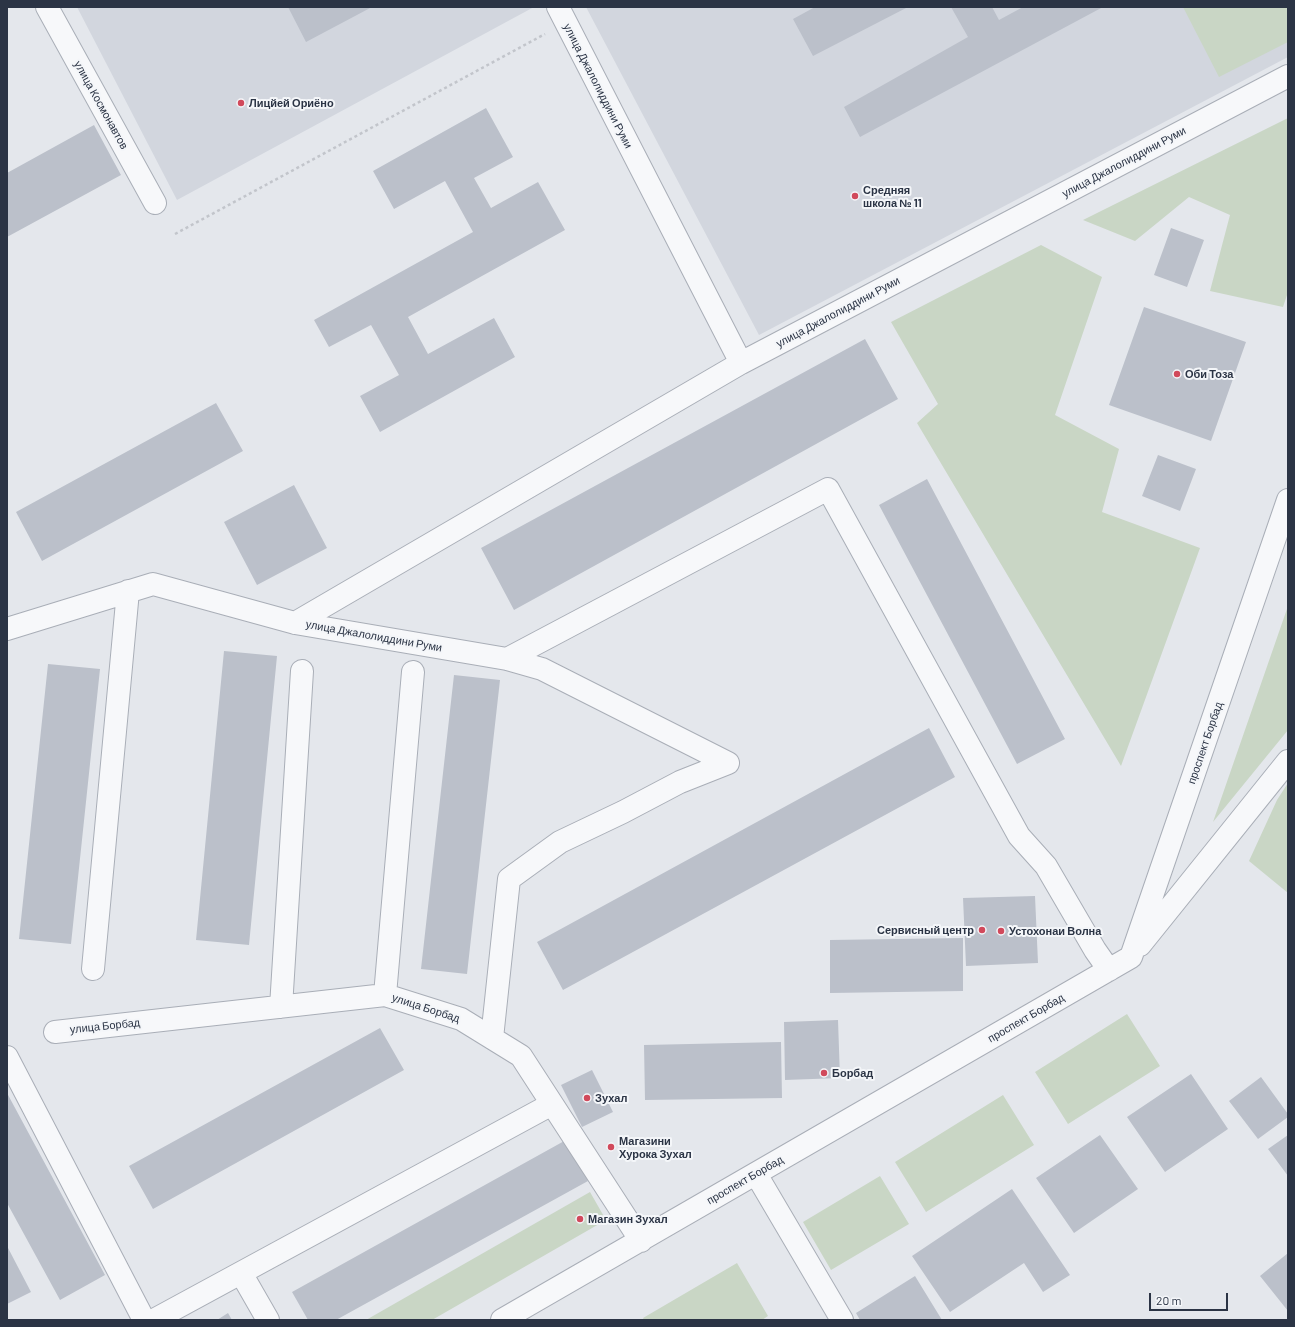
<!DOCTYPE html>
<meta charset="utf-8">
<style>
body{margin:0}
#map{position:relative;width:1295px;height:1327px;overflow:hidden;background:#e4e7ec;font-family:Barlow,sans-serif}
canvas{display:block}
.frame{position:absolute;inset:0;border:8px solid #2b3445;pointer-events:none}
.scale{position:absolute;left:1149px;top:1293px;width:79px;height:18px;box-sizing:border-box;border:2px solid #2b3445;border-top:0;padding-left:5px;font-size:12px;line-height:14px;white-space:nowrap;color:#2b3445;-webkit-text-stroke:3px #f4f6f9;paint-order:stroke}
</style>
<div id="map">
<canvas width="1295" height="1327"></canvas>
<div class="frame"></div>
<div class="scale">20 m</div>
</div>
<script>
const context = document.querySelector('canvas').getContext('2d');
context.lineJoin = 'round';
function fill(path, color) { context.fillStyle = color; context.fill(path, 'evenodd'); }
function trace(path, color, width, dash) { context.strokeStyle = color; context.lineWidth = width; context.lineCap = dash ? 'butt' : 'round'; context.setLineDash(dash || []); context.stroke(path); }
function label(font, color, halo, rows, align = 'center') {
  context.font = font + ' Barlow,sans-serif'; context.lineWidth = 4; context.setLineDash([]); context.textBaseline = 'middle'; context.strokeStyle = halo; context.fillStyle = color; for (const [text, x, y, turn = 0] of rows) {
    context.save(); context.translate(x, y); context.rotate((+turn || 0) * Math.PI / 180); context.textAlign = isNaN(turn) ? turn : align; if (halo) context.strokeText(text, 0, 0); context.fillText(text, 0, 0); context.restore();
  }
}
const built = new Path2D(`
 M 77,7 L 534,7 L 177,200 Z
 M 586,7 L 1288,7 L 1288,57 L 759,335 Z`);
const green = new Path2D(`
 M 1183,7 L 1288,7 L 1288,42 L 1219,77 Z
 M 1288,118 L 1288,292 L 1283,307 L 1210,291 L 1230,215 L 1189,197 L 1135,241 L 1083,220 Z
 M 1041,245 L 1102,277 L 1055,415 L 1119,449 L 1102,512 L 1200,548 L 1121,766 L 917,423 L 938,404 L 891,322 Z
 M 1288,606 L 1288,730 L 1213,822 Z
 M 1288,783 L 1288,893 L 1249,861 L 1277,800 Z
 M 1127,1014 L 1160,1066 L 1068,1124 L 1035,1072 Z
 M 1003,1095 L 1034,1145 L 926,1212 L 895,1162 Z
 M 880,1176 L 909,1224 L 831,1270 L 803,1222 Z
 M 590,1192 L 606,1220 L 432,1320 L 366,1320 Z
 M 737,1263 L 768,1316 L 762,1320 L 644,1320 L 643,1318 Z`);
const building = new Path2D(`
 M 288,7 L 372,7 L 306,42 Z
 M 815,7 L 908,7 L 813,56 L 793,19 Z
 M 951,7 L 992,7 L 999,20 L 1023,7 L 1103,7 L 860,137 L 844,107 L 968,37 Z
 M 486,108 L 513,157 L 474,178 L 491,208 L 538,182 L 565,230 L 408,317 L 428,354 L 494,318 L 515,357 L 380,432 L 360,396 L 399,375 L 371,325 L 329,347 L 314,320 L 473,232 L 445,181 L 394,209 L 373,171 Z
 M 94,125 L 121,175 L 7,237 L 7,173 Z
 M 1171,228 L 1204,240 L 1187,287 L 1154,275 Z
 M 1144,307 L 1246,342 L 1211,441 L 1109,405 Z
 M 865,339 L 898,399 L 514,610 L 481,548 Z
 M 216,403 L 243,451 L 42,561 L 16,512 Z
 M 1158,455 L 1196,469 L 1180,511 L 1142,496 Z
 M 927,479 L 1065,739 L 1017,764 L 879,505 Z
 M 294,485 L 327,548 L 257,585 L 224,522 Z
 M 224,651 L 277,656 L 249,945 L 196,940 Z
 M 48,664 L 100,669 L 71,944 L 19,939 Z
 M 454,675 L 500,680 L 467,974 L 421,969 Z
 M 929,728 L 955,777 L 563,990 L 537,942 Z
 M 1035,896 L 1038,963 L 966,966 L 963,898 Z
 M 963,938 L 963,991 L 830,993 L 830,940 Z
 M 838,1020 L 840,1078 L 785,1080 L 784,1022 Z
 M 380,1028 L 404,1070 L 153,1209 L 129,1166 Z
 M 781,1042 L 782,1098 L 645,1100 L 644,1045 Z
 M 592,1070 L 613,1112 L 582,1127 L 561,1085 Z
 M 1191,1074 L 1228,1129 L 1165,1172 L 1127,1117 Z
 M 1261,1077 L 1288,1114 L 1288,1117 L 1258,1139 L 1229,1101 Z
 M 7,1093 L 105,1275 L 60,1300 L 7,1203 Z
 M 1100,1135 L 1138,1189 L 1074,1233 L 1036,1178 Z
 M 1288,1135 L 1288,1176 L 1268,1149 Z
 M 566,1140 L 588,1181 L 336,1320 L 308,1320 L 292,1292 Z
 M 1012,1189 L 1070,1275 L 1043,1292 L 1024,1263 L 950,1312 L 912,1256 Z
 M 7,1246 L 31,1292 L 7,1304 Z
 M 1288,1253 L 1288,1311 L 1260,1276 Z
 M 915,1276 L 942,1320 L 860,1320 L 856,1313 Z
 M 228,1313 L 232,1320 L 217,1320 Z`);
const path = new Path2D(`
 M 175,234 L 545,34`);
const minor = new Path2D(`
 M 47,7 L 155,203
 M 558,7 L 741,363 L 1288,76
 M 295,623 L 741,363
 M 7,629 L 153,584 L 295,623 L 507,659 L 542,669 L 728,763
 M 507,659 L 828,489 L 1019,836 L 1046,866 L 1095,950 L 1109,970
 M 1140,945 L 1288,761
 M 93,969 L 128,591
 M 385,995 L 413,672
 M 281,1007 L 302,671
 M 55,1032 L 385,995 L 461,1019 L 521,1056 L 641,1241
 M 492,1038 L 509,879 L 560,842 L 623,812 L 680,782 L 728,763
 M 7,1057 L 144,1320
 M 756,1174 L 842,1320
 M 241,1273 L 268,1320
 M 154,1320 L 552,1104
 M 502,1320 L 1131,957 L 1288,500`);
const markers = [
 [241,103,4,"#d1495b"],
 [855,196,4,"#d1495b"],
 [1177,374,4,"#d1495b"],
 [982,930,4,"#d1495b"],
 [1001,931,4,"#d1495b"],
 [824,1073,4,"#d1495b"],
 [587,1098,4,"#d1495b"],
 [611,1147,4,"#d1495b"],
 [580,1219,4,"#d1495b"]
];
const streetNames = [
 ["улица Джалолиддини Руми",598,86,63],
 ["улица Космонавтов",101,105,61],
 ["улица Джалолиддини Руми",1124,162,-28],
 ["улица Джалолиддини Руми",838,312,-28],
 ["улица Джалолиддини Руми",374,636,10],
 ["проспект Борбад",1205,743,-71],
 ["улица Борбад",426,1008,18],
 ["проспект Борбад",1026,1018,-30],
 ["улица Борбад",105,1026,-6],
 ["проспект Борбад",745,1180,-30]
];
const poiNames = [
 ["Лицйей Ориёно",249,103],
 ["Средняя",863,190],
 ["школа № 11",863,203],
 ["Оби Тоза",1185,374],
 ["Сервисный центр",974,930,"right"],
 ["Устохонаи Волна",1009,931],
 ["Борбад",832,1073],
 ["Зухал",595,1098],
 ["Магазини",619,1141],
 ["Хурока Зухал",619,1154],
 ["Магазин Зухал",588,1219]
];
fill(built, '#d2d6de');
fill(green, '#c9d6c5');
fill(building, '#bbc0ca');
trace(minor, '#a9aeb7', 24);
trace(path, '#c2c5cb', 2.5, [3, 3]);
trace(minor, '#f7f8fa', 22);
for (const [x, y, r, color] of markers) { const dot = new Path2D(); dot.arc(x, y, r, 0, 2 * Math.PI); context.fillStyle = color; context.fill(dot); trace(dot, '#f4f6f9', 1.5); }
label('11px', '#2b3445', '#f4f6f9', streetNames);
label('bold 11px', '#2b3445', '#f4f6f9', poiNames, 'left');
</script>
